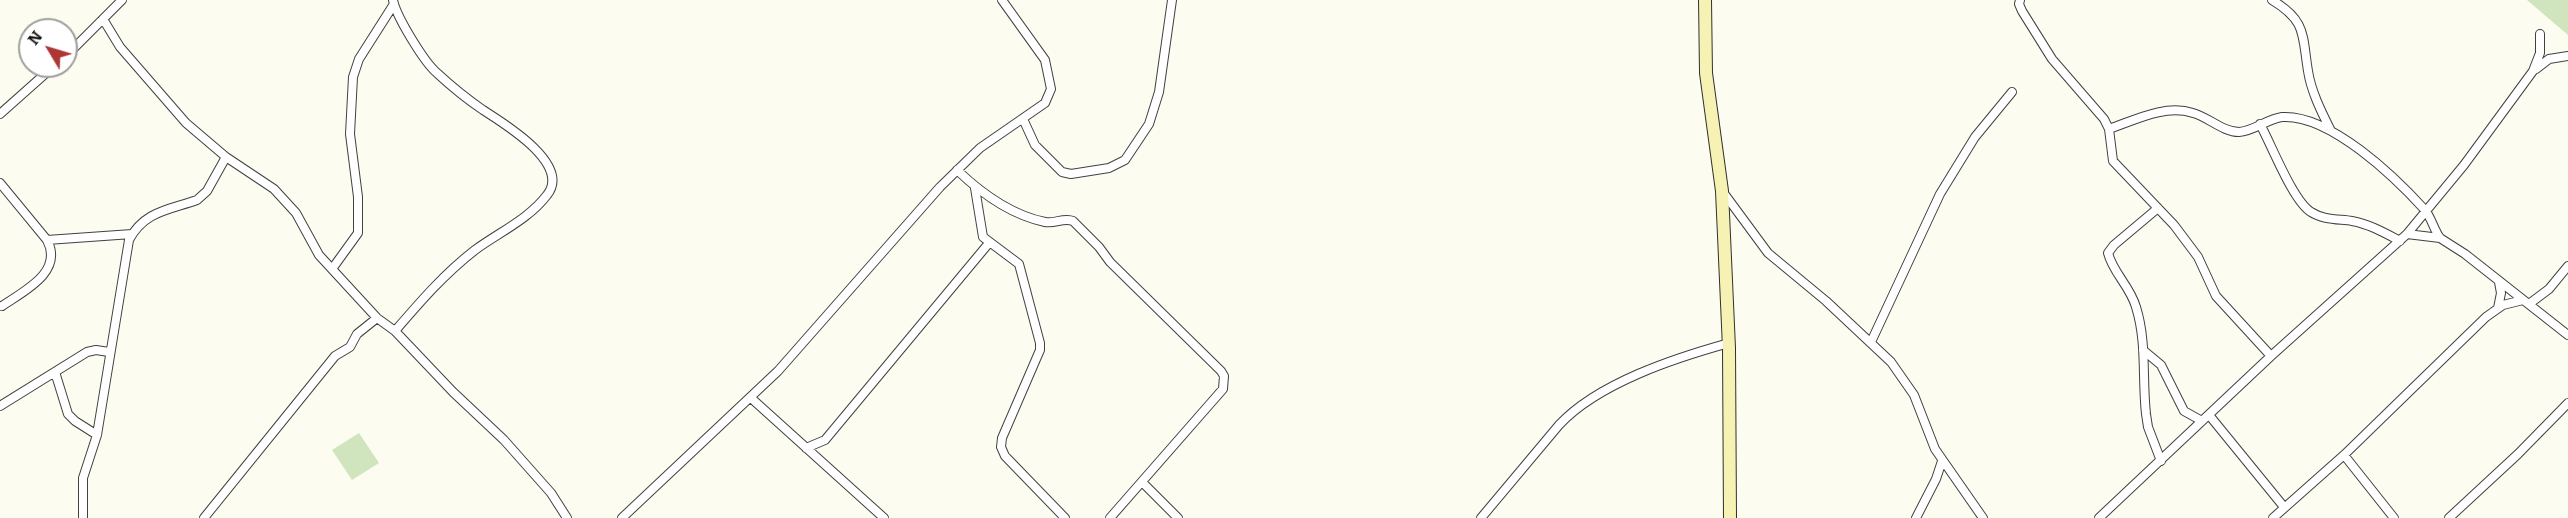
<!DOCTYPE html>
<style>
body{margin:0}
#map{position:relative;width:2568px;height:518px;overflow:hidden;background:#fdfcf1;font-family:Bitter,serif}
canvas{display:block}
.north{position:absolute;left:18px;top:18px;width:60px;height:60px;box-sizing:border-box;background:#fff;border:2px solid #9f9f9f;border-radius:50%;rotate:308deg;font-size:16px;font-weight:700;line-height:24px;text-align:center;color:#0e0e0e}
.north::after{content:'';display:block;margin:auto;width:21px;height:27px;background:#ae3736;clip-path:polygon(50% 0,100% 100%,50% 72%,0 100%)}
</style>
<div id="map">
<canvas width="2568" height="518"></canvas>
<div class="north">N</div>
</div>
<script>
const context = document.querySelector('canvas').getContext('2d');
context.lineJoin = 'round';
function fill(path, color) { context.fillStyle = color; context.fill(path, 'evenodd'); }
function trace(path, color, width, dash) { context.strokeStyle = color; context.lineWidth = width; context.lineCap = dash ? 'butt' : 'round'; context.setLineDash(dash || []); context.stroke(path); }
const green = new Path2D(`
 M 2527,0 L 2568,0 L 2568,35 Z
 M 359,433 L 379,463 L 352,480 L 332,450 Z`);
const street = new Path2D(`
 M 393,0 C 396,16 424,62 437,73 C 451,86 467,99 483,110 C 503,123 572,164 547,195 C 529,219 498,233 475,250 C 444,274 420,302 395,331
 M 2020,0 L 2019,4 L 2022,11 L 2052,59 L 2104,119 L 2109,129 L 2113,161 L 2174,225 L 2198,257 L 2216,296 L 2271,356
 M 2272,0 C 2307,21 2302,35 2308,71 C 2311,91 2321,111 2330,129
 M 103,19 L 120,47 L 186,123 L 226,157 L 274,189 L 296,213 L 319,255 L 377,318 L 395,331 L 453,392 L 504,440 L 551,493 L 567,518
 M 66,56 L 122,0
 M 2536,69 L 2549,59 L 2568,56
 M 0,114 L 54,66
 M 1023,119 L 1035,145 L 1062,172 L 1071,174 L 1109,168 L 1125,160 L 1149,124 L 1159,92 L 1172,0
 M 2260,124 C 2272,146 2293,201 2311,212 C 2323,220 2339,219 2352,221 C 2369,224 2385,233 2400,241
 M 2109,129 C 2135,120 2165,104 2193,113 C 2208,117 2223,132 2239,132 C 2254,131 2267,119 2282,117 C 2330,114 2395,177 2425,210 C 2431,217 2434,230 2440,238
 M 957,170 C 982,194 1011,215 1045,222 C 1055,224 1064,217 1073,221 L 1099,247 L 1110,262 L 1221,371 L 1224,376 L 1223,389 L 1110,518
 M 0,183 L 47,240 C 64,272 24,291 2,306
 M 975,188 L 983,237 L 1019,264 L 1040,343 L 1040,350 L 1002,438 L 1001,447 L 1005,456 L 1065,518
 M 1723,192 L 1768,253 L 1826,301 L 1891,362 L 1914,395 L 1935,449 L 1983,518
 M 2158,208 L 2114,245 L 2108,253 C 2113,273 2130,286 2136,307 C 2147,342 2142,378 2146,414 L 2148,427 L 2161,461
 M 2407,234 L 2440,238 L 2465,254 L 2568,335
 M 47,240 L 132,234
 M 332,269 L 358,233 L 358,197 L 350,134 L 353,77 L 359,59 L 394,4
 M 2529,304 L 2549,289 L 2568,266
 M 2498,308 L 2501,293 L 2499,282
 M 1871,342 L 1940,194 L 1975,137 L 2012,92
 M 2143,350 L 2161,365 L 2184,411 L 2202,421
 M 55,372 L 68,414 L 75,421 L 97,435
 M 751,398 L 884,518
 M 0,406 L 87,352 L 96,350 L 109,352
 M 2209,415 L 2284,507
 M 806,448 L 825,440 L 989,243
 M 2344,455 L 2394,518
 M 1142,482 L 1178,518
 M 83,518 L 83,478 L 97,435 L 129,240 C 144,211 169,210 197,200 L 207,191 L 226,157
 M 204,518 L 335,356 L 350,347 L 357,334 L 377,318
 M 622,518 L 778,371 L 940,187 L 980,148 L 1045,103 L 1051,89 L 1045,60 L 1002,0
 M 1481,518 L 1559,425 C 1598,383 1675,358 1729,343
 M 1916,518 L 1936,479 L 1942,461
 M 2099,518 L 2271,356 L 2407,234 L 2464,165 L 2533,71 L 2540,53 L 2540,34
 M 2273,518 L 2344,455 L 2486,317 L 2503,305 L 2523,300
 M 2449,518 L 2518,454 L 2568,403`);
const secondary = new Path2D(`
 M 1705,0 L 1706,73 L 1722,191 L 1729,348 L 1730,518`);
fill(green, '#d0e4be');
trace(street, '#414141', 10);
trace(secondary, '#303030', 14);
trace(street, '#fff', 8);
trace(secondary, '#f6f2b4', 12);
</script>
